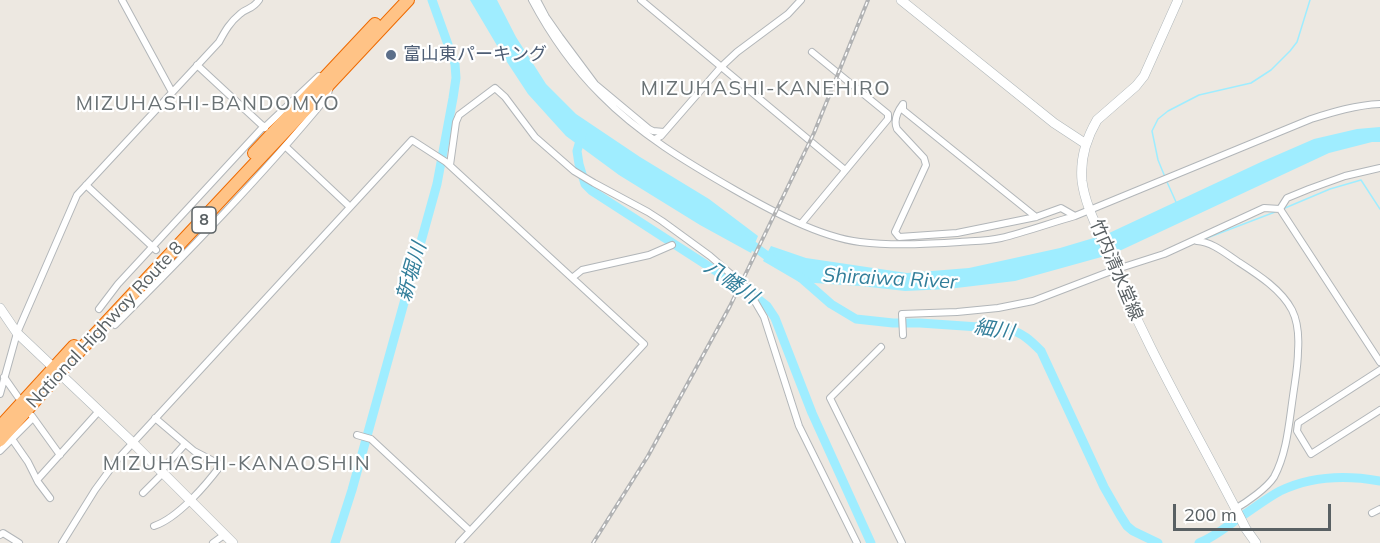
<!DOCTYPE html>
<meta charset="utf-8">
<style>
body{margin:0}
#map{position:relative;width:1380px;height:543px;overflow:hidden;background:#ede8e1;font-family:Mulish,sans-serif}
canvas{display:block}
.scale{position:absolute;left:1173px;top:504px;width:158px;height:27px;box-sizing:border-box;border:3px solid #596063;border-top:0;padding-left:8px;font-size:18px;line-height:21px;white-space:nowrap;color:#596063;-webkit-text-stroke:4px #fff;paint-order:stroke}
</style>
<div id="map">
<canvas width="1380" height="543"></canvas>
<div class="scale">200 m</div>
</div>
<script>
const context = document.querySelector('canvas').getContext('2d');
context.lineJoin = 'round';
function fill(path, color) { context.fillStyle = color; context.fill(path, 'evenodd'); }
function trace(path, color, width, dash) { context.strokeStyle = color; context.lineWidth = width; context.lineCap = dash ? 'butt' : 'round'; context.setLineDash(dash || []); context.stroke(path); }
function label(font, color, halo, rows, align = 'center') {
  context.font = font + ' Mulish,"Noto Sans JP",sans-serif'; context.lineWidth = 4.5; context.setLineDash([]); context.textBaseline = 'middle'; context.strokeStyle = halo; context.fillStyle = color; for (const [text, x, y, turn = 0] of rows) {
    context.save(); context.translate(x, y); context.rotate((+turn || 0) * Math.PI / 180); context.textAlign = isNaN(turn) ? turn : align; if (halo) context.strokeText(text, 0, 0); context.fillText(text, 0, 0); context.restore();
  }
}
const water = new Path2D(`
 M 470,0 L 497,0 L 516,37 L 546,84 L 576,114 L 640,157 L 709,199 L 758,236 L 751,253 L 700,225 L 619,175 L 566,136 L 528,94 L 505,59 Z
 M 1380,127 L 1380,142 L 1372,142 L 1329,153 L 1115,253 L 1107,234 L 1261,162 L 1314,139 L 1357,129 Z
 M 1097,237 L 1105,256 L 1015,281 L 948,289 L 905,291 L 861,286 L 799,282 L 763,261 L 771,246 L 806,258 L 907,273 L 969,268 L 1060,248 Z`);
const stream = new Path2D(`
 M 1165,177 L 1158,160 L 1152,131 L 1158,119 L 1168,111 L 1199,95 L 1251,83 L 1271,70 L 1290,51 L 1297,42 L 1310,0
 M 1167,182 L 1176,202
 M 1285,208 L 1330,189 L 1361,180 L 1380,209
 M 1207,238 L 1275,212`);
const river = new Path2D(`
 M 582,134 L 577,151 L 579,164 L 585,184 L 592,191 L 753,295 L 767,306 L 775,318 L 812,413 L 871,543
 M 744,239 L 774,261
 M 799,276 L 831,304 L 856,319 L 893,323 L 920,323 L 1008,329 C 1023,333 1031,341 1041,351 L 1104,487 L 1120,515 L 1127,526 L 1133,531 L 1158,543
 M 335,543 L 352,490 L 437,184 L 453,98 L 456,78 L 455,64 L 432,0
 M 1199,543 C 1215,537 1227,526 1242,516 C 1254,508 1267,498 1280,491 C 1311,476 1347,475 1380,481`);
const street = new Path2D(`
 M 122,0 L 172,92
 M 532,0 C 550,34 574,68 601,95 C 639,134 688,163 735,190 C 770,210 819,237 860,242 C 893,246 927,244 960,242 C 973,241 988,241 1001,238 C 1026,232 1050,223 1075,216
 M 537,0 L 546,17 L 560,37 L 595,84 L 649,129 L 653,131 L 664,132
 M 641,0 L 845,170
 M 197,65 L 265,128
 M 265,127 L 319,76 L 321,77
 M 655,139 L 661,136 L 721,67 L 737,52 L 788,14 L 801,0
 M 285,146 L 350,207
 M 450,165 L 456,122 L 459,115 L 495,88 L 505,97 L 535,137 L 574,171 L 594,183 L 648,212 L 662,221 L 710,256 L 747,288 L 764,317 L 799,426 L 857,543
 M 86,185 L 156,250
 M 1280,209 L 1380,362
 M 1280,209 L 1287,198 L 1309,189 L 1345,176 L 1380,168
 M 1036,217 L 903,110 L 903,104 C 897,112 893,120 897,129 L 924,158 L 926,165 L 895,232 L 899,237 L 957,233 L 1036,217 L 1061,208 L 1075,216 L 1311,119 C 1333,112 1356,105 1380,104
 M 801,224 L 888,119 L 888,114 L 812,52
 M 1197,241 C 1212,242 1225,253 1237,261 C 1257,274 1281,289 1292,310 C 1298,322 1299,337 1298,351 C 1298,366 1295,381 1293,396 C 1289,423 1287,453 1274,477 C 1267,488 1247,502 1235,509
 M 572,278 L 582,270 L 649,255 L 672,245
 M 99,309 L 118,284 L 264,126
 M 115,325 C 189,251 261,177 327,97 L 330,87
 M 903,335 L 902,314 L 957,312 L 998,308 L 1033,301 L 1114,270 L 1164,254 L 1264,208 L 1280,209
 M 881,347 L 830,398 L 902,543
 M 1380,370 L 1298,423 L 1297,431 L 1311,454 L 1380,410
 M 4,377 L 18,397
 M 0,394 L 17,333 L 77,195 L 219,42 C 225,31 230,22 240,14 C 248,7 252,10 259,0
 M 32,416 L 60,455
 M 357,435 L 371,439 L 470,531
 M 12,439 L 28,462 L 38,482 L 50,498
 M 0,451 L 33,418
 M 161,471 L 185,444
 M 37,480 L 99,411
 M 143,493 L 163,473
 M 1372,513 L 1380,509
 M 154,526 C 178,518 206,485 221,465 L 194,451 L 155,418
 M 0,535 L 3,533 L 19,543
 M 62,543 L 95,490 L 117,460 L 412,140 L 446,162 L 644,344 L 459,543
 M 213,543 L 224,535`);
const secondary = new Path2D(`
 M 901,0 L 1054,123 L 1086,144
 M 1178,0 L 1144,76 L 1136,86 L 1097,120 C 1086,139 1080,160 1082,181 C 1085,205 1098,229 1107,250 C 1145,347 1199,436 1246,529 L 1256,543
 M 0,308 L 17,333 L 132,442 L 233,543`);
const highway = new Path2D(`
 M 254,153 L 375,24
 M 0,427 L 74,346
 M 0,440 L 71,360 L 408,0`);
const rail = new Path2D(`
 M 593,543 L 648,456 L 730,306 L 814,133 L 868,0`);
const markers = [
 [391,55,6,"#5c6f8a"]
];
const shields = [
 [204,220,24]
];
const shieldNames = [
 ["8",204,220]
];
const serviceNames = [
 ["富山東パーキング",403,55]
];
const streetNames = [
 ["竹内清水堂線",1116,270,67],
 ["National Highway Route 8",105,325,-47]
];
const neighbourhoodNames = [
 ["MIZUHASHI-KANEHIRO",766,89],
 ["MIZUHASHI-BANDOMYO",208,104],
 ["MIZUHASHI-KANAOSHIN",237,464]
];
const waterNames = [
 ["新堀川",412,272,-74],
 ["Shiraiwa River",890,279,3],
 ["八幡川",731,282,35],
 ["細川",994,330,9]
];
fill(water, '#9fedff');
trace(stream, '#9fedff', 1.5);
trace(river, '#9fedff', 9);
trace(street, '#b2b6b9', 8);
trace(secondary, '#b0b7ba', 10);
trace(highway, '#ee6a00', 14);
trace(street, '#fff', 6);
trace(secondary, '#fff', 9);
trace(highway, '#ffc386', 12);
trace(rail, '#b1b2b3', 4);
trace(rail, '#fff', 1.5, [4.5]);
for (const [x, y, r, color] of markers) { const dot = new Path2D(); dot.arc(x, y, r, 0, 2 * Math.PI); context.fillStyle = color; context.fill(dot); trace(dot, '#fff', 2); }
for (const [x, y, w] of shields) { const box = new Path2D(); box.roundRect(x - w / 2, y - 13, w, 26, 4.5); context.fillStyle = '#fff'; context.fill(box); trace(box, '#596063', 1.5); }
label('bold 16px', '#596063', null, shieldNames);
label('18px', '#4e5e75', '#fff', serviceNames, 'left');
label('18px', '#596063', '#fff', streetNames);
context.letterSpacing = '1.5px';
label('20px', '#6a7275', '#fff', neighbourhoodNames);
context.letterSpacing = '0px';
label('italic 20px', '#327e9a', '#fff', waterNames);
</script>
